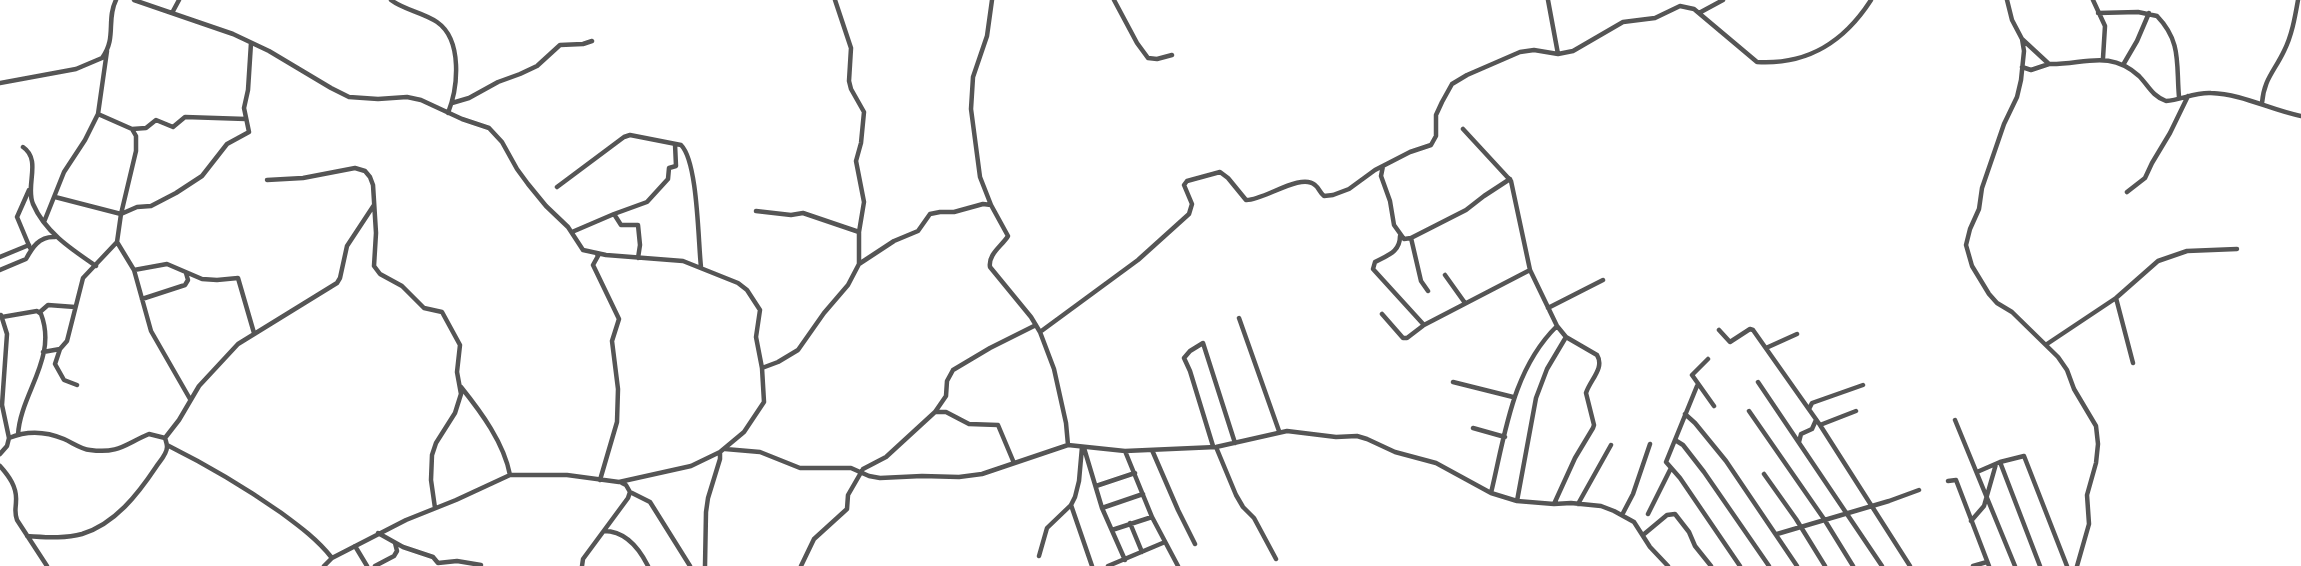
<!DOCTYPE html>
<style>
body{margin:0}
canvas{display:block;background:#fff}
</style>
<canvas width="2301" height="566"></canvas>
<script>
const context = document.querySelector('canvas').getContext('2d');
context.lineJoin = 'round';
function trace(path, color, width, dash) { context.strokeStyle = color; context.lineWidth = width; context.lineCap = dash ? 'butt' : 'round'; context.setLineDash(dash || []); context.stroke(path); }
const minor = new Path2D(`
 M 134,0 L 233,34 L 269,51 L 331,88 L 349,97 L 378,99 L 407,97 L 421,100 L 462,119 L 489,128 L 502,142 L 517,169 L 528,184 L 546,206 L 568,227 L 583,250 L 606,255 L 683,261 L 738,283 L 747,290 L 760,310 L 756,337 L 762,368 L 764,402 L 744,432 L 720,452 L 691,466 L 619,482 L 567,475 L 510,475 L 456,500 L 406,520 L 332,558 L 324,566
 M 391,0 C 404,10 422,12 437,22 C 463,40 458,88 448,113
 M 1114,0 L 1137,43 L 1148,58 L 1157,59 L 1172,55
 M 1548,0 L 1558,54
 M 2007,0 L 2012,20 L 2022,39 L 2024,51 L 2021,80 L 2017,97 L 2004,124 L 1982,188 L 1979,209 L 1970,229 L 1966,245 L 1972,266 L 1989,294 L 1997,303 L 2012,312 L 2058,357 L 2067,370 L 2074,389 L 2096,426 L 2098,444 L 2096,463 L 2087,495 L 2089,524 L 2077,566
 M 2093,0 L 2105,26 L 2103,58
 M 172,13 L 179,0
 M 1699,13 L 1723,0
 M 2098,13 L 2138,12 L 2157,16 C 2182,42 2176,64 2179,97
 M 2022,39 L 2049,64 C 2083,65 2109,49 2139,76 C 2148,85 2152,96 2166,101 C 2181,100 2195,92 2211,93 C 2243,94 2270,110 2301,116
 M 2123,65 L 2137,41 L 2149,13
 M 2022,67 L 2031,70 L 2049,64
 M 0,83 L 76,69 L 102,58 C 117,38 106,20 116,0
 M 452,103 L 469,98 L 498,82 L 520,74 L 537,66 L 560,45 L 583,44 L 592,41
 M 2262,103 C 2264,79 2274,72 2284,51 C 2292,35 2295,17 2298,0
 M 132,129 L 146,128 L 156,120 L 173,127 L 185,117 L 246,119
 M 1463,129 L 1511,181 L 1530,270 L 1557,326 L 1566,337 L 1597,355 C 1605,368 1590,380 1586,393 L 1594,425 L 1593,428 L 1575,458 L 1554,504
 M 23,147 C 42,160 25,186 33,204 C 45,232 71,249 96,266
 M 1383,166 L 1381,176 L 1390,201 L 1394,225 L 1404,239 L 1411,238 L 1466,210 L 1484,196 L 1510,179
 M 267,180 L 303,178 L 355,168 L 365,171 L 370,177 L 373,185 L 376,233 L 374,266 L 380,274 L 402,286 L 424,308 L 442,312 L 460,345 L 457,372 L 461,394 L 455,413 L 436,443 L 432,455 L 431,480 L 435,508
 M 557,187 L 624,137 L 630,135 L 681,145 C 698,162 698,241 701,267
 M 29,190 L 17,217 L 30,248
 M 2127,192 L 2145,178 L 2152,163 L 2170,133 L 2188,96
 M 55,197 L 121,214 L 137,207 L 151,206 L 176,193 L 202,176 L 227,144 L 249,132 L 244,108 L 248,90 L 251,43
 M 991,205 L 980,177 L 971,109 L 973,77 L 987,36 L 992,0
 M 756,211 L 791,215 L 803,213 L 859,232
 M 614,214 L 621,225 L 638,225 L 640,245 L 638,258
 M 44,222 L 64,172 L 85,140 L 98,114 L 107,51
 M 572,232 L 614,214 L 647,202 L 668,179 L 669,168 L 676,166 L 675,144
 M 1400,236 C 1400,252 1388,255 1375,262 L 1373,269 L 1424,325
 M 1411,238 L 1421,281 L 1428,291
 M 117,242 L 134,270 L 151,331 L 190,399
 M 597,254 L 598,256 L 593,265 L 619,319 L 612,341 L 618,389 L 617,422 L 600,480
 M 0,257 L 29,245
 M 859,264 L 894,241 L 918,231 L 930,214 L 940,212 L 954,212 L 983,204 L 991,205 L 1008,236 C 1002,246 988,254 990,267 L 1031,317 L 1040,332
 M 0,270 L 26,259 C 32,248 39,236 55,237
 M 134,270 L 167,264 L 202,279 L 217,280 L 238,278 L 254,333
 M 1445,275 L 1465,303
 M 2116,298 L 2133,363
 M 142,299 L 185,285 L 188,280 L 186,273
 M 1548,308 L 1603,280
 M 40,312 L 48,305 L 75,307
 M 1382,314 L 1403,338 L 1407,338 L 1424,325 L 1530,270
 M 2,317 L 37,311 L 41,314 C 58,358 20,394 18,435
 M 1239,318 L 1279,431
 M 1719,330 L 1730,342 L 1750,329 L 1753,330 L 1820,425 L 1910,566
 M 2047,344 L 2116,298 L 2158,261 L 2187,251 L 2237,249
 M 1766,348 L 1797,334
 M 43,352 L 60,349
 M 1708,359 L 1692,375 L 1714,406
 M 762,368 L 778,362 L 798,350 L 824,313 L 848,285 L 859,264 L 859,232 L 864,202 L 856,161 L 861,143 L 864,112 L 851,89 L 849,81 L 851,48 L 835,0
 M 1453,382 L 1513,397
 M 1758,382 L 1882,566
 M 77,385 L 64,380 L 55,364 L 60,349 L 67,341 L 83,278 L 117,242 L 121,214 L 136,151 L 136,136 L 132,129 L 98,114
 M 1697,386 L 1666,462 L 1680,478 L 1740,566
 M 461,387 C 481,412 504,443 510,475
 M 1809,409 L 1812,403 L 1863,385
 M 1749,411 L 1824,519 L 1853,566
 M 935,412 L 946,412 L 969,424 L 998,425 L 1014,463
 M 1685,414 L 1695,423 L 1726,461 L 1797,566
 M 1955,420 L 2015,566
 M 1820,425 L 1856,411
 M 1473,428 L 1505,437
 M 9,438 C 28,430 45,431 64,439 C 73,443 81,449 90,450 C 119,454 125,444 149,434 L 165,438
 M 1675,440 L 1683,445 L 1704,472 L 1769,566
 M 1799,442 L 1801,434 L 1812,429 L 1816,420
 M 167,445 C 207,465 243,486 280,512 C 299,526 317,539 332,558
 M 1068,445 L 1066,423 L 1054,369 L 1040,332 L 1138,260 L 1189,214 L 1192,204 L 1184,185 L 1187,181 L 1220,172 L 1228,178 L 1246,200 C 1263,201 1301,172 1315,185 C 1319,188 1320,193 1324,196 L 1333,195 L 1349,189 L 1375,170 L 1410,152 L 1431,145 L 1436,136 L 1436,115 L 1442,102 L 1452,84 L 1467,75 L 1520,52 L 1534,50 L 1558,54 L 1573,51 L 1623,22 L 1655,18 L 1680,6 L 1694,9 L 1757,62 C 1808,65 1844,42 1871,0
 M 1213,446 L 1190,371 L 1184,358 L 1190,351 L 1203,343 L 1235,443
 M 1216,447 L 1236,495 L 1243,507 L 1254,518 L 1276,559
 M 1084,448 L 1102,508 L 1125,560
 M 725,449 L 760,452 L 800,468 L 851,468 L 869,476 L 880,478 L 922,476 L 959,477 L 982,474 L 1068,445 L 1125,451 L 1216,447 L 1287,431 L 1336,437 L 1357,436 L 1367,439 L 1395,452 L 1436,463 L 1491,493 L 1517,501 L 1554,504 L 1571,503 L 1601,506 L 1614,511 L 1634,522 L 1650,547 L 1668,566
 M 1152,450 L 1178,510 L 1195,544
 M 1125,451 L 1152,517 L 1178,566
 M 0,454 L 7,446 L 9,438 L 2,405 L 7,334 L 1,315
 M 2000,462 L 2040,566
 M 0,466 C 9,476 17,487 16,501 C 16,508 14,512 17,520 L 47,566
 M 1977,472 L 2000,462 L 2024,456 L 2067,566
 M 1764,474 L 1796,519 L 1825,566
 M 1948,481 L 1956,480 L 1989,566
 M 1096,486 L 1135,473
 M 630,492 L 650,502 L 690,566
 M 1491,493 C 1505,435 1512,370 1557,326
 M 1517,501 L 1536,398 L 1547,369 L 1566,337
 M 1578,504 L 1611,445
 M 1071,505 L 1092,566
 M 1102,508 L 1143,494
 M 1648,514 L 1671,468
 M 1622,515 L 1633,494 L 1650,444
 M 1971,521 L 1984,506 L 1996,464
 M 1130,523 L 1142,552
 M 1112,530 L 1152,517
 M 604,531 C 625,531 639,548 648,566
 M 378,533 L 403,547 L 433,557 L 438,563 L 457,561 L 481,565
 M 1777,534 L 1889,501 L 1919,490
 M 1643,535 L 1667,515 L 1675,514 L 1689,532 L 1695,546 L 1711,566
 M 27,536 C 45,537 64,539 82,534 C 115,524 138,494 156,467 C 160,461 167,454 167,447 C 167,444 166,441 165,438 L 179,420 L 199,386 L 238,344 L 337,283 L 340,278 L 347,246 L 374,205
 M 355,546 L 367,566
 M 1039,556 L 1047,528 L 1071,505 L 1075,497 L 1079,481 L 1082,447
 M 375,566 L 394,556 L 397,551 L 395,543
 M 582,566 L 583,559 L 628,498 L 630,492 L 626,485 L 622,483
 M 705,566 L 706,512 L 708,498 L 720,459 L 720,452
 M 801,566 L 814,539 L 847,509 L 848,495 L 863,469 L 886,457 L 935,412 L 946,396 L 947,381 L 953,370 L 990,348 L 1036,325
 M 1108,566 L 1165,542
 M 1973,566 L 1987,562`);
trace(minor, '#555', 4.5);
</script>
